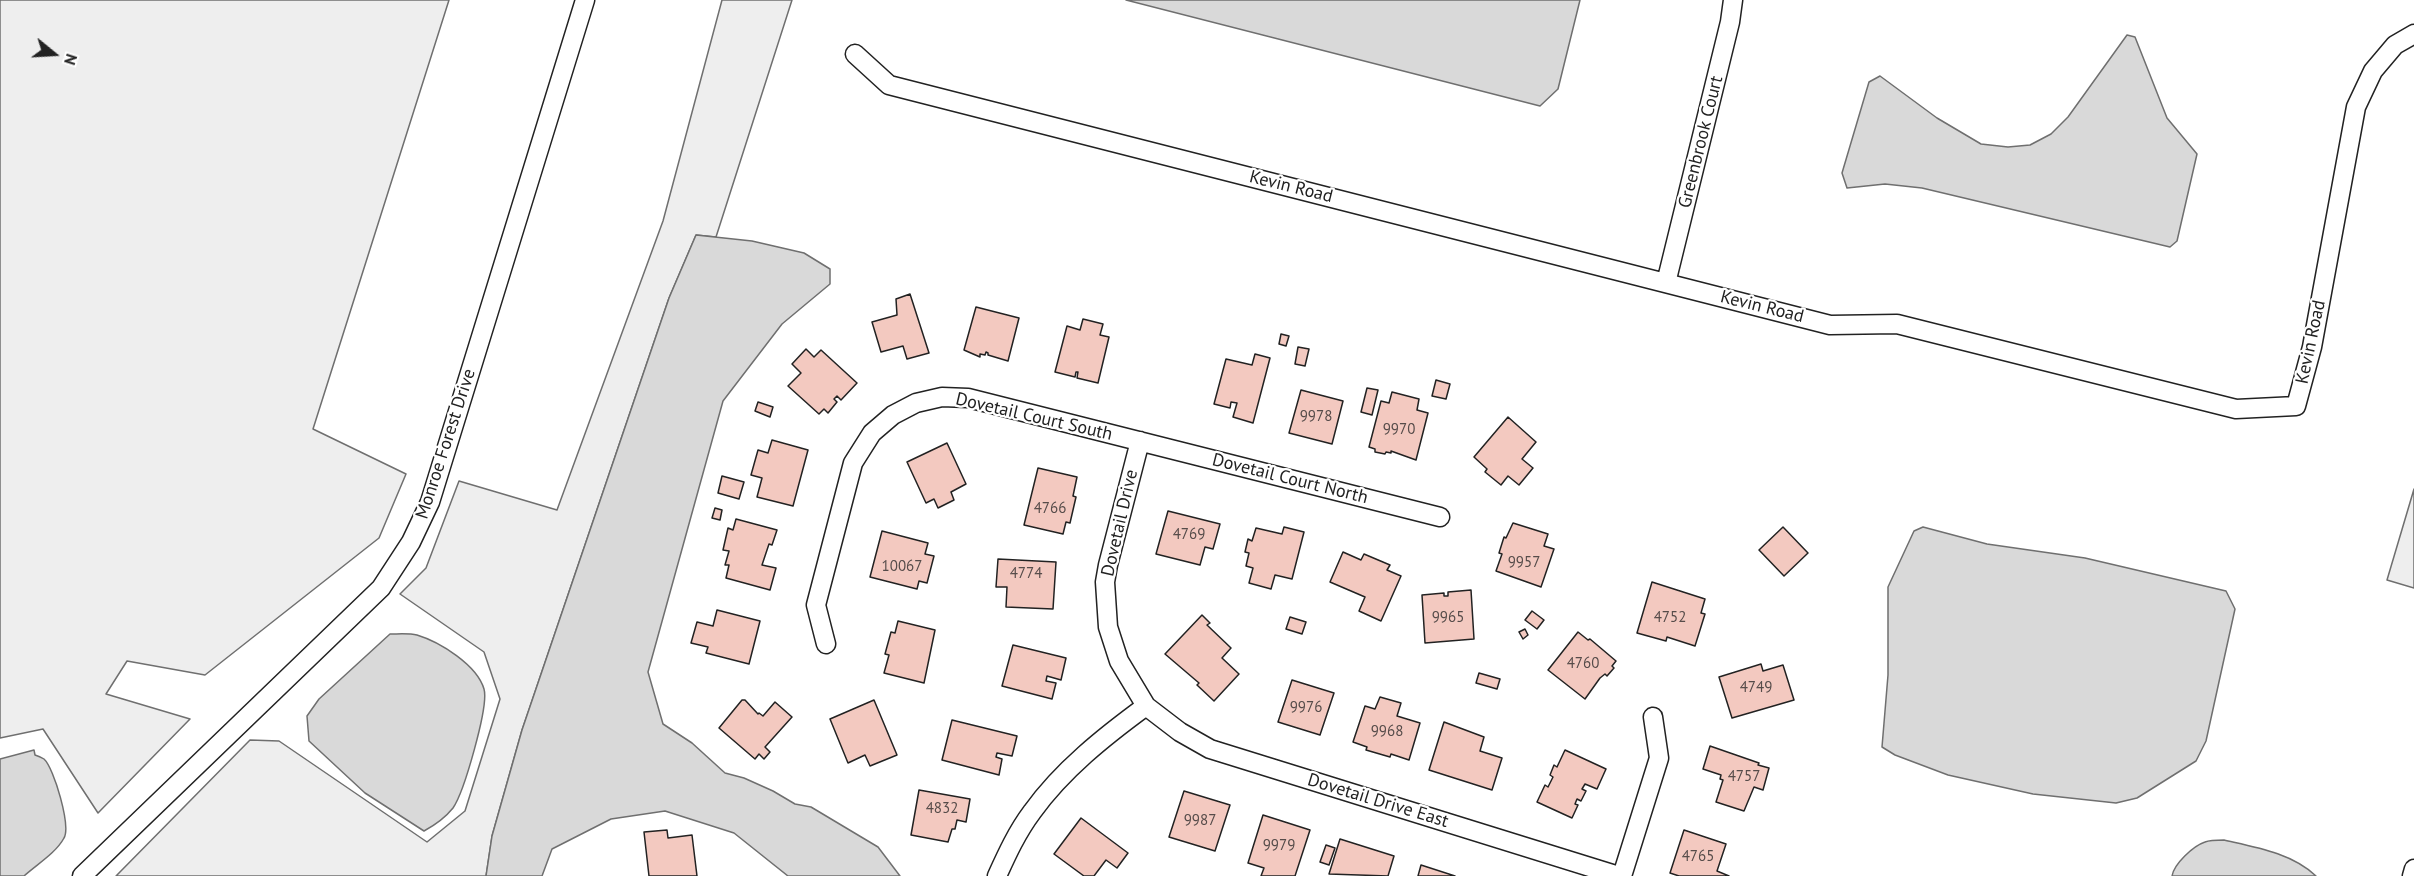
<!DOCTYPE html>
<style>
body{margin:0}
#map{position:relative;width:2414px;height:876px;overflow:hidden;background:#fff;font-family:"PT Sans",sans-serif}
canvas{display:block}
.north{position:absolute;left:24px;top:24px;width:60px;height:60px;-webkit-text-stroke:4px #fff;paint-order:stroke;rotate:108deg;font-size:16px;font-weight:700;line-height:24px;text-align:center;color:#222}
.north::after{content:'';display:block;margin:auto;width:21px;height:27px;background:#222;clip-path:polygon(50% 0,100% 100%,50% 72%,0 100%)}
</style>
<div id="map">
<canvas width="2414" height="876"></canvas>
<div class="north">N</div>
</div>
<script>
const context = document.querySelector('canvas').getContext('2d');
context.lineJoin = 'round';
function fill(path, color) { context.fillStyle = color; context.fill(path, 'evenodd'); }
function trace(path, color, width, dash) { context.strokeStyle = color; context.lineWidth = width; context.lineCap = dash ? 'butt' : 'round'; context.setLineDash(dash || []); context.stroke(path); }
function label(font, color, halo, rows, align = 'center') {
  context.font = font + ' "PT Sans",sans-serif'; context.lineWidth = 4.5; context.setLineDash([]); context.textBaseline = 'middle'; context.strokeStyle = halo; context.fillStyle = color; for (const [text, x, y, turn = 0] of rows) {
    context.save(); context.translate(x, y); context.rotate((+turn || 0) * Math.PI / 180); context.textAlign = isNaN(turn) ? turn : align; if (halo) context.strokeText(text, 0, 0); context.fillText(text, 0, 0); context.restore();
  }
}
const green = new Path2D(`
 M 0,0 L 449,0 L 313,429 L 406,474 L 379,538 L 205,675 L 127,661 L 106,694 L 190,719 L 98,813 L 43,729 L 0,738 Z
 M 722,0 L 792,0 L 716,237 L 696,235 L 669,298 L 522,730 L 492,836 L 486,876 L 116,876 L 250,740 L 279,741 L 427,842 L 465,811 L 500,699 L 484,652 L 400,594 L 426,568 L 459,481 L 557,510 L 663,221 Z
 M 2414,489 L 2414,588 L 2387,580 Z`);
const water = new Path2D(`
 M 1126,0 L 1580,0 L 1558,89 L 1540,106 Z
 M 2127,35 L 2135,37 L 2167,118 L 2197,154 L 2177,241 L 2170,247 L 1922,188 L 1885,184 L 1847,188 L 1842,173 L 1869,82 L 1880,76 L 1937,118 L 1981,144 L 2008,147 L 2030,145 L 2051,134 L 2068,117 Z
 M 696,235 L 752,241 L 804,253 L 830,269 L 830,284 L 782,324 L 723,401 L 648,672 L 663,724 L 692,743 L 725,773 L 744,778 L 773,791 L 795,804 L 811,807 L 878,847 L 900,876 L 788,876 L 734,833 L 665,811 L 611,819 L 552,849 L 542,876 L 486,876 L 492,836 L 522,730 L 669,298 Z
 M 1923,527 L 1987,544 L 2085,558 L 2226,591 L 2235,609 L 2206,741 L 2196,761 L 2137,798 L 2116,803 L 2033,794 L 1948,775 L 1895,755 L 1882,747 L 1888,675 L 1888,587 L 1914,531 Z
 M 390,634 C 398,634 409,633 417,635 C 440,642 477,665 484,689 C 489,706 464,792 453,808 C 445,818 435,825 424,831 L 365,793 L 309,741 L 307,716 L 319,699 Z
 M 34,750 L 35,755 C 38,756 41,757 44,759 C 54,768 71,826 64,838 C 56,853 36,865 24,876 L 0,876 L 0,759 Z
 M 2224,840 C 2255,847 2292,853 2316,876 L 2172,876 C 2174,864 2193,846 2205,842 C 2210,840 2218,840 2224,840 Z`);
const building = new Path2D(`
 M 910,294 L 929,353 L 907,359 L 903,346 L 881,352 L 872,322 L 897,315 L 896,299 Z
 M 976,307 L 1019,318 L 1008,361 L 988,355 L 988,353 L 986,352 L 985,355 L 980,354 L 980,357 L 964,350 Z
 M 1083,319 L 1103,324 L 1100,335 L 1109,337 L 1098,383 L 1077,378 L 1078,372 L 1076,372 L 1075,377 L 1055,372 L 1067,326 L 1080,330 Z
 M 1281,334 L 1289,336 L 1286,346 L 1279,344 Z
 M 1298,347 L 1309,349 L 1305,366 L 1295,364 Z
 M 806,349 L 814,357 L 821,350 L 857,383 L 841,400 L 837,396 L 834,399 L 837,402 L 828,413 L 824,409 L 819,414 L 788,386 L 801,373 L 792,364 Z
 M 1255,354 L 1270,358 L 1253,423 L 1233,417 L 1237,403 L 1231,402 L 1230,408 L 1214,404 L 1226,359 L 1252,365 Z
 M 1436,380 L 1450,384 L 1446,399 L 1432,396 Z
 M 1367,388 L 1378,390 L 1372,415 L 1361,412 Z
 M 1301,390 L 1343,401 L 1332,444 L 1289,433 Z
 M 1392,392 L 1419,399 L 1417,410 L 1428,413 L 1416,460 L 1391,451 L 1391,453 L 1386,452 L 1385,454 L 1375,452 L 1375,449 L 1369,447 L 1381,401 L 1389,403 Z
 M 758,402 L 773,407 L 770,417 L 755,411 Z
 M 1508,417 L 1536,442 L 1522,459 L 1533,468 L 1519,485 L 1508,476 L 1501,485 L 1485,472 L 1487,469 L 1474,457 Z
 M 772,440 L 808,450 L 793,506 L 757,497 L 762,478 L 751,475 L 758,450 L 768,453 Z
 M 947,443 L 966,484 L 951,492 L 954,500 L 938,508 L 934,499 L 926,503 L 907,462 Z
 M 1038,468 L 1077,477 L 1073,496 L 1076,497 L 1070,523 L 1066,522 L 1063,534 L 1024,525 Z
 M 722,476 L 744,482 L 739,499 L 718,493 Z
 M 715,508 L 722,510 L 720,520 L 712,518 Z
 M 1168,511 L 1220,524 L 1213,549 L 1205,547 L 1200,565 L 1156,554 Z
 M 736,519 L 777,530 L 772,545 L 769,544 L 762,565 L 776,568 L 770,590 L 726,578 L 729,565 L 725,565 L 729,551 L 723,550 L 728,528 L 733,530 Z
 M 1513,523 L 1548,534 L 1544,546 L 1554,549 L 1541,587 L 1496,571 L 1502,554 L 1499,553 L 1504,537 L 1506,538 Z
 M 1284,527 L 1304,532 L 1292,579 L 1275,575 L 1271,589 L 1249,583 L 1253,568 L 1246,566 L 1249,553 L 1245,552 L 1248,539 L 1252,541 L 1256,528 L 1282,534 Z
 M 1783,527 L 1808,553 L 1784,576 L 1759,550 Z
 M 882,531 L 928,543 L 925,554 L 934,556 L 927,583 L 919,581 L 917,589 L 870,577 Z
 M 1343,552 L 1361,560 L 1364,554 L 1390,565 L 1387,570 L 1401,576 L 1381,621 L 1359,611 L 1365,597 L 1330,582 Z
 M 998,559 L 1056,562 L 1053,609 L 1006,607 L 1007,587 L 996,587 Z
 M 1652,582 L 1705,599 L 1701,613 L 1705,614 L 1695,646 L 1667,637 L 1666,641 L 1637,633 Z
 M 1471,590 L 1474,639 L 1425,643 L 1422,595 L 1444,593 L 1444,596 L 1448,596 L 1448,592 Z
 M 717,610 L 760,621 L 749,664 L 706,653 L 708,647 L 691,643 L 697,622 L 713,626 Z
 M 1532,611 L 1544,620 L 1537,629 L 1525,620 Z
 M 1202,615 L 1210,623 L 1207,625 L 1231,648 L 1222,658 L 1239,674 L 1214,701 L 1197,685 L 1199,683 L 1165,654 Z
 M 1290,617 L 1306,622 L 1302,634 L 1286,629 Z
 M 898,621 L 935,630 L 924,683 L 884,673 L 889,655 L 885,654 L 891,632 L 895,633 Z
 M 1525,629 L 1528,635 L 1523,639 L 1519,632 Z
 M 1578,632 L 1588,640 L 1590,639 L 1616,661 L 1612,666 L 1614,668 L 1607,676 L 1605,674 L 1600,678 L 1585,699 L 1548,670 Z
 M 1013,645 L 1066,658 L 1061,680 L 1047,676 L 1046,681 L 1056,683 L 1052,699 L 1002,686 Z
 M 1761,664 L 1763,671 L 1783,665 L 1794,700 L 1732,718 L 1719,677 Z
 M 1479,673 L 1500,679 L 1497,689 L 1476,683 Z
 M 1292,680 L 1334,693 L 1320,735 L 1278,722 Z
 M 1380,697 L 1401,703 L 1397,716 L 1420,723 L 1409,760 L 1391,754 L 1390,757 L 1366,750 L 1367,747 L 1353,742 L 1365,706 L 1375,709 Z
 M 742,700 L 745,700 L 758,714 L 759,713 L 763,716 L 775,702 L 792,717 L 765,747 L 770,752 L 764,759 L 759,754 L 755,759 L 719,728 Z
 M 874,700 L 897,755 L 870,766 L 865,755 L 848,763 L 830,719 Z
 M 952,720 L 1017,736 L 1012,756 L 997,753 L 996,757 L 1002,759 L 999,775 L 942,760 Z
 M 1444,722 L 1484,737 L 1480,751 L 1502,758 L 1492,790 L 1429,770 Z
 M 1710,746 L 1759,763 L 1758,765 L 1769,768 L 1763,790 L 1754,787 L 1744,811 L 1716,802 L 1723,780 L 1720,779 L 1721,775 L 1703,769 Z
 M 1565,750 L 1606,769 L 1597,789 L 1585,784 L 1582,789 L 1586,791 L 1581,801 L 1577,799 L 1575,804 L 1578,805 L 1572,818 L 1537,802 L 1545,785 L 1548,787 L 1553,777 L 1550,775 L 1554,765 L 1557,767 Z
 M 919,790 L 970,799 L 966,822 L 957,820 L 955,829 L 952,829 L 948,842 L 911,835 Z
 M 1184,791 L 1230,805 L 1215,851 L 1169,837 Z
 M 1263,815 L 1310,830 L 1295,876 L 1261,876 L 1264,868 L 1248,863 Z
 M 1081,818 L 1128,853 L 1117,868 L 1106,860 L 1094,876 L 1084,876 L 1054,854 Z
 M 667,830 L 668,838 L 692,835 L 697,876 L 649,876 L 644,832 Z
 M 1684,830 L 1726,844 L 1717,871 L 1729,876 L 1679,876 L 1670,873 Z
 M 1340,839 L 1394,856 L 1388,876 L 1329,874 Z
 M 1326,845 L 1335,848 L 1329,865 L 1320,862 Z
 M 1421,865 L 1455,876 L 1418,876 Z`);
const street = new Path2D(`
 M 855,54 L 889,85 L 1830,325 L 1897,324 L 2236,409 L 2296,406 L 2312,347 L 2356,107 L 2373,71 L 2395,45 L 2414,34
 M 1666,283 L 1730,22 L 1733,0
 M 1140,441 L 1108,565 L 1105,582 L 1108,627 L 1119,661 L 1146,706 L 1180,732 L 1210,749 L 1619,876
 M 826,644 L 816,605 L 853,463 L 872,433 L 893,415 L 916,403 L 942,397 L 968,398 L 1440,517
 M 82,876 L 381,588 L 411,542 L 430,502 L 585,0
 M 997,876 C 1007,854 1017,832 1032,812 C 1062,770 1105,736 1146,706
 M 1622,876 L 1659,758 L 1653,717
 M 2412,876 L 2414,869`);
const numberNames = [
 ["9978",1316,417],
 ["9970",1399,430],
 ["4766",1050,509],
 ["4769",1189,535],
 ["9957",1524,563],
 ["10067",902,567],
 ["4774",1026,574],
 ["9965",1448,618],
 ["4752",1670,618],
 ["4760",1583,664],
 ["4749",1756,688],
 ["9976",1306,708],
 ["9968",1387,732],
 ["4757",1744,777],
 ["4832",942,809],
 ["9987",1200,821],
 ["9979",1279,846],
 ["4765",1698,857]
];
const streetNames = [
 ["Greenbrook Court",1701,142,-76],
 ["Kevin Road",1291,187,14],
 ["Kevin Road",1762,307,14],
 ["Kevin Road",2311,342,-78],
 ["Dovetail Court South",1034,417,13],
 ["Monroe Forest Drive",446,444,-72],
 ["Dovetail Court North",1290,479,14],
 ["Dovetail Drive",1120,523,-77],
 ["Dovetail Drive East",1378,801,17]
];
fill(green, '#eee');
trace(green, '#6f6f6f', 1.5);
fill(water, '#d9d9d9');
trace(water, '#6f6f6f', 1.5);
fill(building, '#f3c9c0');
trace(building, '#222', 1.5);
trace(street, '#222', 21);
trace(street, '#fff', 18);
label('15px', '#564c4a', null, numberNames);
label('18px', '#222', '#fff', streetNames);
</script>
